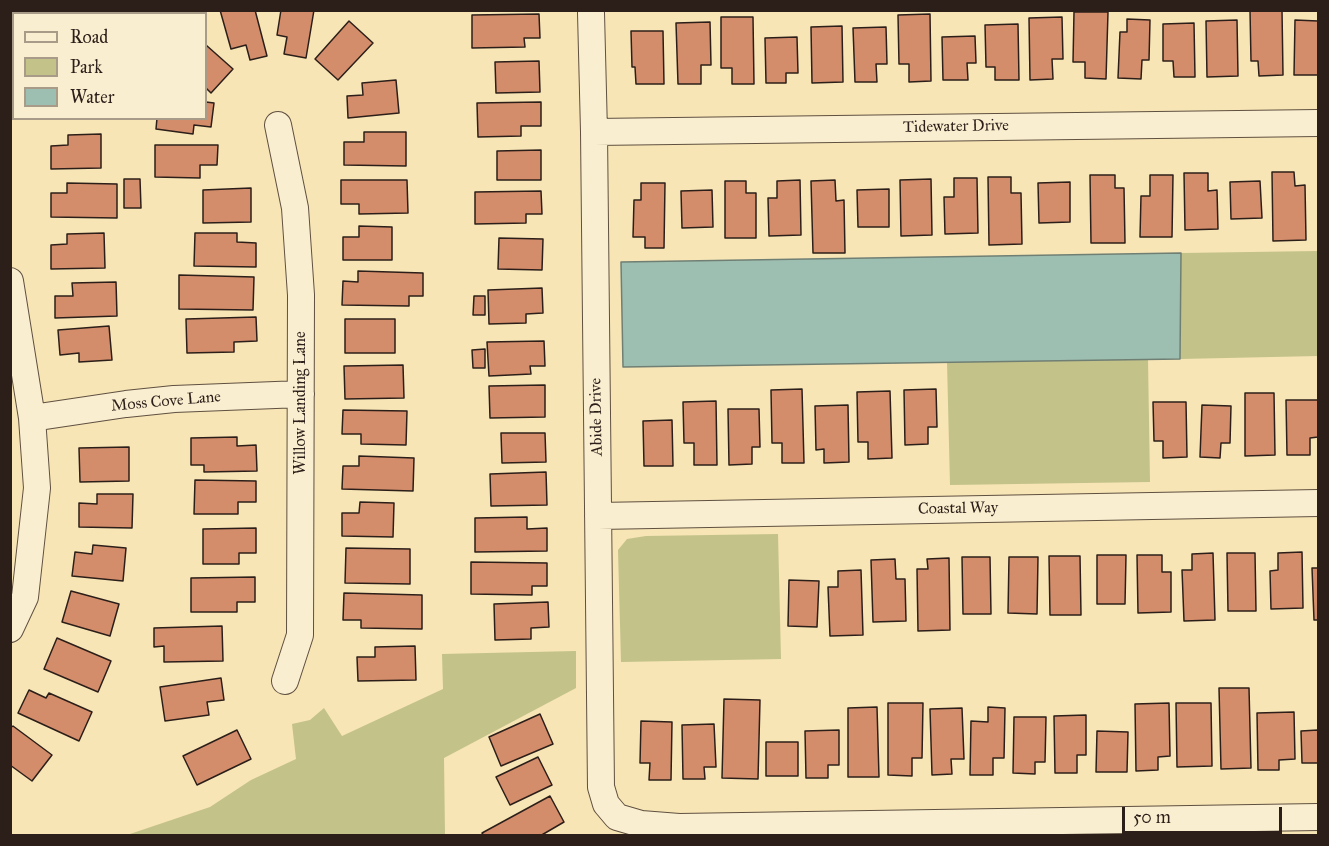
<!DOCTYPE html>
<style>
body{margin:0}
#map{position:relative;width:1329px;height:846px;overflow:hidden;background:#f7e5b6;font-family:"IM FELL Great Primer",serif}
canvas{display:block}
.frame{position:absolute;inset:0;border:12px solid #2c1f19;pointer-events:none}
.legend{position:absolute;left:12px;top:12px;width:195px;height:108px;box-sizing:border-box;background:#faeed0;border:2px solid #a89b87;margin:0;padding:8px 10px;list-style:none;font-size:18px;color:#2c1f19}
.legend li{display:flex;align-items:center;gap:12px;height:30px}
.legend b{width:30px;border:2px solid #a89b87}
.scale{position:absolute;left:1122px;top:807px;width:160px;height:27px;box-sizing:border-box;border:3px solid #2c1f19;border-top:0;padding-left:8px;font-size:18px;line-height:21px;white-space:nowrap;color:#2c1f19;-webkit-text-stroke:4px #faeed0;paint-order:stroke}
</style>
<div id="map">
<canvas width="1329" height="846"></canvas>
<div class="frame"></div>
<ul class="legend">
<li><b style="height:8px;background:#faeed0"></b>Road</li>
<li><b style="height:16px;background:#c3c289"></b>Park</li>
<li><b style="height:16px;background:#9dbfb1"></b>Water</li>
</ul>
<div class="scale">50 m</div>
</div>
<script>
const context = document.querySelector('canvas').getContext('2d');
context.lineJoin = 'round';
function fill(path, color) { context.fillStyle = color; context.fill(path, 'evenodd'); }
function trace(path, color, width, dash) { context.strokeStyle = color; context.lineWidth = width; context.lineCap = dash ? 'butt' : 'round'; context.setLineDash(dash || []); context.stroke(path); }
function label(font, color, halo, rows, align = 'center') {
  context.font = font + ' "IM FELL Great Primer",serif'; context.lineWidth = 4.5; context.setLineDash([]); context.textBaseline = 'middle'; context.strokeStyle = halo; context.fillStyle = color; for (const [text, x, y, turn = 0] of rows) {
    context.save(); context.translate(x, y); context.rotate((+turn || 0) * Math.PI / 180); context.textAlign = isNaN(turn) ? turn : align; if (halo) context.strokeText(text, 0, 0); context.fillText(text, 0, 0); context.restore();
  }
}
const green = new Path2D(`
 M 1318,251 L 1318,356 L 1180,359 L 1181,253 Z
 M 1148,359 L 1150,482 L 950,485 L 947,362 Z
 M 778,534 L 781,659 L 621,662 L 618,550 L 627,539 L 646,536 Z
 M 576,651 L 576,688 L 444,758 L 445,835 L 127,835 L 210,807 L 251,780 L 296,759 L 292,724 L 310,720 L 324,708 L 342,736 L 443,689 L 442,654 Z`);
const water = new Path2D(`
 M 1181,253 L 1180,359 L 623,367 L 621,262 Z`);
const building = new Path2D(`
 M 220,10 L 255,10 L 267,56 L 250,60 L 246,45 L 231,49 Z
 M 281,10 L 314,10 L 306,58 L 284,54 L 287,37 L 277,35 Z
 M 1250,10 L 1282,10 L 1283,75 L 1259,76 L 1258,61 L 1251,61 Z
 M 1074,12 L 1108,12 L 1106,79 L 1085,78 L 1085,62 L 1073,62 Z
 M 539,14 L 540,38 L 524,38 L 525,47 L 472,48 L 472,15 Z
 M 930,14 L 931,81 L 909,82 L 909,64 L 899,64 L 898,15 Z
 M 721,17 L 753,17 L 754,84 L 732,84 L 732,68 L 721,68 Z
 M 1062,17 L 1063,59 L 1052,59 L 1053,79 L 1030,80 L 1029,18 Z
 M 1127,19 L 1150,20 L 1149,60 L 1142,60 L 1141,79 L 1118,78 L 1120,32 L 1127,32 Z
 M 1237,20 L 1238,76 L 1207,77 L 1206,21 Z
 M 1295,20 L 1318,21 L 1318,75 L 1294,75 Z
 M 349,21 L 373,43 L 338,80 L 315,59 Z
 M 710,22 L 711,65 L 701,65 L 701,84 L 678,84 L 676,23 Z
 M 1194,23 L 1195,77 L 1174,77 L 1173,61 L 1163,61 L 1163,24 Z
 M 1018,24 L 1019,80 L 995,80 L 995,67 L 986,67 L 985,25 Z
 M 842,26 L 843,82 L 812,83 L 811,27 Z
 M 886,27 L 887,64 L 876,64 L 877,82 L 855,82 L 853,28 Z
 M 631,31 L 663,31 L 664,84 L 636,84 L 635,67 L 632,67 Z
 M 975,36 L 976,63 L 967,63 L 968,80 L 943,80 L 942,37 Z
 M 797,37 L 798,73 L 786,73 L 786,83 L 766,83 L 765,38 Z
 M 206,45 L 233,69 L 211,93 L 206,88 Z
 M 539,61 L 540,92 L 496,93 L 495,62 Z
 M 396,80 L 399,113 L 348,118 L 347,96 L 363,95 L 362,83 Z
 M 206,102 L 214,103 L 211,127 L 194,125 L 193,134 L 156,129 L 157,118 L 206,118 Z
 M 541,102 L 541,126 L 521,126 L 521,136 L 478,137 L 477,103 Z
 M 364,132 L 406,132 L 406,166 L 344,165 L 344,142 L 364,142 Z
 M 101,134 L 101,168 L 51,169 L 51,146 L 68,145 L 68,135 Z
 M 155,145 L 218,145 L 217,165 L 200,165 L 200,178 L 155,177 Z
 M 541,150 L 541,180 L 497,180 L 497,151 Z
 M 1272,172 L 1294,172 L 1295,186 L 1305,185 L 1306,240 L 1273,241 Z
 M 1184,173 L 1208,173 L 1208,191 L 1217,190 L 1218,229 L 1185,230 Z
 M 1090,175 L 1115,175 L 1115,188 L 1124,188 L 1125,243 L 1091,243 Z
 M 1150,175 L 1173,175 L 1172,237 L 1140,237 L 1141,196 L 1150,196 Z
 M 988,177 L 1011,177 L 1011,193 L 1021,193 L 1022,244 L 989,245 Z
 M 954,178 L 977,178 L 978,233 L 945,234 L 944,197 L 954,197 Z
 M 124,179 L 140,179 L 141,208 L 124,208 Z
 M 931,179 L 932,235 L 901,236 L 900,180 Z
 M 341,180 L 407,180 L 408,213 L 359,214 L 359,204 L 341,204 Z
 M 800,180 L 801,235 L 769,236 L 768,198 L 777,198 L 777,181 Z
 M 835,180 L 836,201 L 844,200 L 845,253 L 813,253 L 811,181 Z
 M 725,181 L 746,181 L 746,193 L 756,193 L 756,238 L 725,238 Z
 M 1260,181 L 1262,218 L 1231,219 L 1230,182 Z
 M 1070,182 L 1070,222 L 1039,223 L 1038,183 Z
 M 67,183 L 117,184 L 117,218 L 51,217 L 51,193 L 67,193 Z
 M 641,183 L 665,183 L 664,248 L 645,248 L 645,237 L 633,237 L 634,200 L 641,200 Z
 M 251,188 L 251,222 L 203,223 L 203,190 Z
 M 889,189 L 889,227 L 858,227 L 857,190 Z
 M 712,190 L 713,227 L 682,228 L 681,191 Z
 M 541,191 L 542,214 L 526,214 L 526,223 L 475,224 L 475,192 Z
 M 359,226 L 392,227 L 392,260 L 343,260 L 343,237 L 359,237 Z
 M 104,233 L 105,268 L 51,269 L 51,245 L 67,244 L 67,234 Z
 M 195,233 L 237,233 L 237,242 L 256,243 L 256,267 L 194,266 Z
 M 499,238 L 543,239 L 542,270 L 498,269 Z
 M 358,271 L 423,273 L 423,296 L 409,296 L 409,306 L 342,305 L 343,281 L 358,282 Z
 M 179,275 L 254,277 L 253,310 L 179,309 Z
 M 116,282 L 117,316 L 55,318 L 55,296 L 73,296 L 72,283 Z
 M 542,288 L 543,313 L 526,314 L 526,323 L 489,324 L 488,290 Z
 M 474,296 L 485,296 L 485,315 L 473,315 Z
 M 256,317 L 257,341 L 234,342 L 234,352 L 187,353 L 186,319 Z
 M 345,319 L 395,319 L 395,353 L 345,353 Z
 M 109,326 L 112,360 L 79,362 L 79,353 L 60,355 L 58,330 Z
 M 544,341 L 545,366 L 530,366 L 531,374 L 489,376 L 487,342 Z
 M 485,349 L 485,368 L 473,368 L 472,350 Z
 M 403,365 L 404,398 L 345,399 L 344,366 Z
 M 545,385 L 545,417 L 490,418 L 489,386 Z
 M 802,389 L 804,463 L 782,463 L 782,443 L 772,443 L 771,390 Z
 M 936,389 L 937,427 L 928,427 L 928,444 L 905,445 L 904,390 Z
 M 890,391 L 892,458 L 868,459 L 868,442 L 858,442 L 857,392 Z
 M 1245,393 L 1274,393 L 1275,455 L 1245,456 Z
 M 1286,400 L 1318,400 L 1318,437 L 1310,438 L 1310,455 L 1287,455 Z
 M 716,401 L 717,465 L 694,465 L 694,443 L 684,443 L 683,402 Z
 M 1153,402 L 1186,402 L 1187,457 L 1163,458 L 1163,441 L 1154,441 Z
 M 848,405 L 849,462 L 824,463 L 824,449 L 816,450 L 815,406 Z
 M 1202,405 L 1231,406 L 1230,443 L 1221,443 L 1220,458 L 1200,457 Z
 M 728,409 L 759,409 L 760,447 L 752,447 L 752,464 L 729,465 Z
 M 343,410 L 407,411 L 406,445 L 361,444 L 361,434 L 342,434 Z
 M 672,420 L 673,466 L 644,466 L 643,421 Z
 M 501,433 L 545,433 L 546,462 L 502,463 Z
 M 237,437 L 237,446 L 256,445 L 257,471 L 204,472 L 204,465 L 191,465 L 191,438 Z
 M 129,447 L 129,481 L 80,482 L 79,448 Z
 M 359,456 L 414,458 L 413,491 L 342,489 L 343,466 L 359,466 Z
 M 546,472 L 547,505 L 491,506 L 490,474 Z
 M 195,480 L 256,481 L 256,502 L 238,502 L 238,514 L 194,514 Z
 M 97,494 L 133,494 L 132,528 L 79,527 L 79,503 L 97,504 Z
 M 360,502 L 394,503 L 393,537 L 342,536 L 342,513 L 359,513 Z
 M 527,517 L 527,529 L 547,528 L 547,551 L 475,552 L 475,518 Z
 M 256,528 L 256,553 L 239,553 L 239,564 L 203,564 L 203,529 Z
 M 93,545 L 126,548 L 123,581 L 72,576 L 75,552 L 92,554 Z
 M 346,548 L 410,549 L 410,584 L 345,583 Z
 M 1302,552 L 1303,608 L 1271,609 L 1270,571 L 1278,570 L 1278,553 Z
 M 1213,553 L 1215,620 L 1184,621 L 1182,570 L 1192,570 L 1192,554 Z
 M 1227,553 L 1255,553 L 1256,611 L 1228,611 Z
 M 1097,555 L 1126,555 L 1125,604 L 1097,604 Z
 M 1137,555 L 1162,555 L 1162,572 L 1171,572 L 1171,612 L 1138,613 Z
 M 1049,556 L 1080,556 L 1081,615 L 1050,615 Z
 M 962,557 L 990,557 L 991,614 L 963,614 Z
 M 1009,557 L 1038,557 L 1037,614 L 1008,613 Z
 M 949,558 L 950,630 L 918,631 L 917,569 L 928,569 L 927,559 Z
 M 895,559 L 896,579 L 905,579 L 906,621 L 873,622 L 871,560 Z
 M 471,562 L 547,563 L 547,586 L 532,586 L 532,595 L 471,594 Z
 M 1312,568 L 1318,568 L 1318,620 L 1314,620 Z
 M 861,570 L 863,635 L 830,636 L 828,587 L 838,587 L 838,571 Z
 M 255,577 L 255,602 L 237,602 L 237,612 L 191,612 L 191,578 Z
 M 789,580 L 819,581 L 817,627 L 788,626 Z
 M 71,591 L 119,604 L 110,636 L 62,622 Z
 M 344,593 L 422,595 L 422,629 L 361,628 L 361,620 L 343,620 Z
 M 548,602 L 549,627 L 531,628 L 531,639 L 495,640 L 494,604 Z
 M 222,626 L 223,661 L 164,662 L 164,646 L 154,647 L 154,628 Z
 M 57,638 L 111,661 L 98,692 L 44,669 Z
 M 415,646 L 416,680 L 358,681 L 357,657 L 375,657 L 375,647 Z
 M 221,678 L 224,700 L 207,702 L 209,715 L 165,721 L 160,687 Z
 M 1219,688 L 1249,688 L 1251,768 L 1221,769 Z
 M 29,690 L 46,698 L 49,693 L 92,712 L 79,741 L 18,713 Z
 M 724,699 L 760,700 L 758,779 L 722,778 Z
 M 888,703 L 923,703 L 922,758 L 912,758 L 912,776 L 888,775 Z
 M 1169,703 L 1170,756 L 1158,757 L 1158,770 L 1136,771 L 1135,704 Z
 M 1176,703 L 1211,703 L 1212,766 L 1177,767 Z
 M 877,707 L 879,777 L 848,777 L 848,708 Z
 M 988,707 L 1005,708 L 1004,758 L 993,758 L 993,775 L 970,775 L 971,721 L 988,722 Z
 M 962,708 L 964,759 L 951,759 L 952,774 L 932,775 L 930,709 Z
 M 1294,712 L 1295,759 L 1279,760 L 1279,770 L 1258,770 L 1257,713 Z
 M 540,714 L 553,744 L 501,766 L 489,737 Z
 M 1086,715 L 1086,755 L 1077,755 L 1077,773 L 1055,773 L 1054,716 Z
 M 1014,717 L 1046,717 L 1045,762 L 1035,762 L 1035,774 L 1013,773 Z
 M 641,721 L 672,722 L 671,780 L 649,780 L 650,763 L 640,763 Z
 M 714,724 L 716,767 L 704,767 L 705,779 L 683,779 L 682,725 Z
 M 13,726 L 52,755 L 32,781 L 10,765 L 10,728 Z
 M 237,730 L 251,759 L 197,785 L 183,756 Z
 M 839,730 L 839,765 L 828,765 L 828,778 L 806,778 L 805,731 Z
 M 1318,730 L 1318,763 L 1302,763 L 1301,731 Z
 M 1097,731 L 1128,732 L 1127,772 L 1096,772 Z
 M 766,742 L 798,742 L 798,776 L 766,776 Z
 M 538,757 L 552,785 L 510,805 L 496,777 Z
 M 550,796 L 564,822 L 540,836 L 484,836 L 482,833 Z`);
const minor = new Path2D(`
 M 591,13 L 594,132 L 601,787 L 606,804 L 617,817 L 641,824 L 679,827 L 1318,817
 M 278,125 L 295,208 L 301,295 L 300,635 L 285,681
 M 594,132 L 1318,123
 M 10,281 L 32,418 L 37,488 L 25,597 L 10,629
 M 32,418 L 126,404 L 174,399 L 301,394
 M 598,516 L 1318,503`);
const streetNames = [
 ["Tidewater Drive",956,127,-1],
 ["Moss Cove Lane",166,402,-5],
 ["Willow Landing Lane",301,403,-90],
 ["Abide Drive",597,417,-91],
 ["Coastal Way",958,509,-1]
];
fill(green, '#c3c289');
fill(water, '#9dbfb1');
trace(water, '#707f74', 1.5);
fill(building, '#d48d6b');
trace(building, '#2c1f19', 1.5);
trace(minor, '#5f5040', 28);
trace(minor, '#faeed0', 26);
label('16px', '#2c1f19', '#faeed0', streetNames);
</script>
